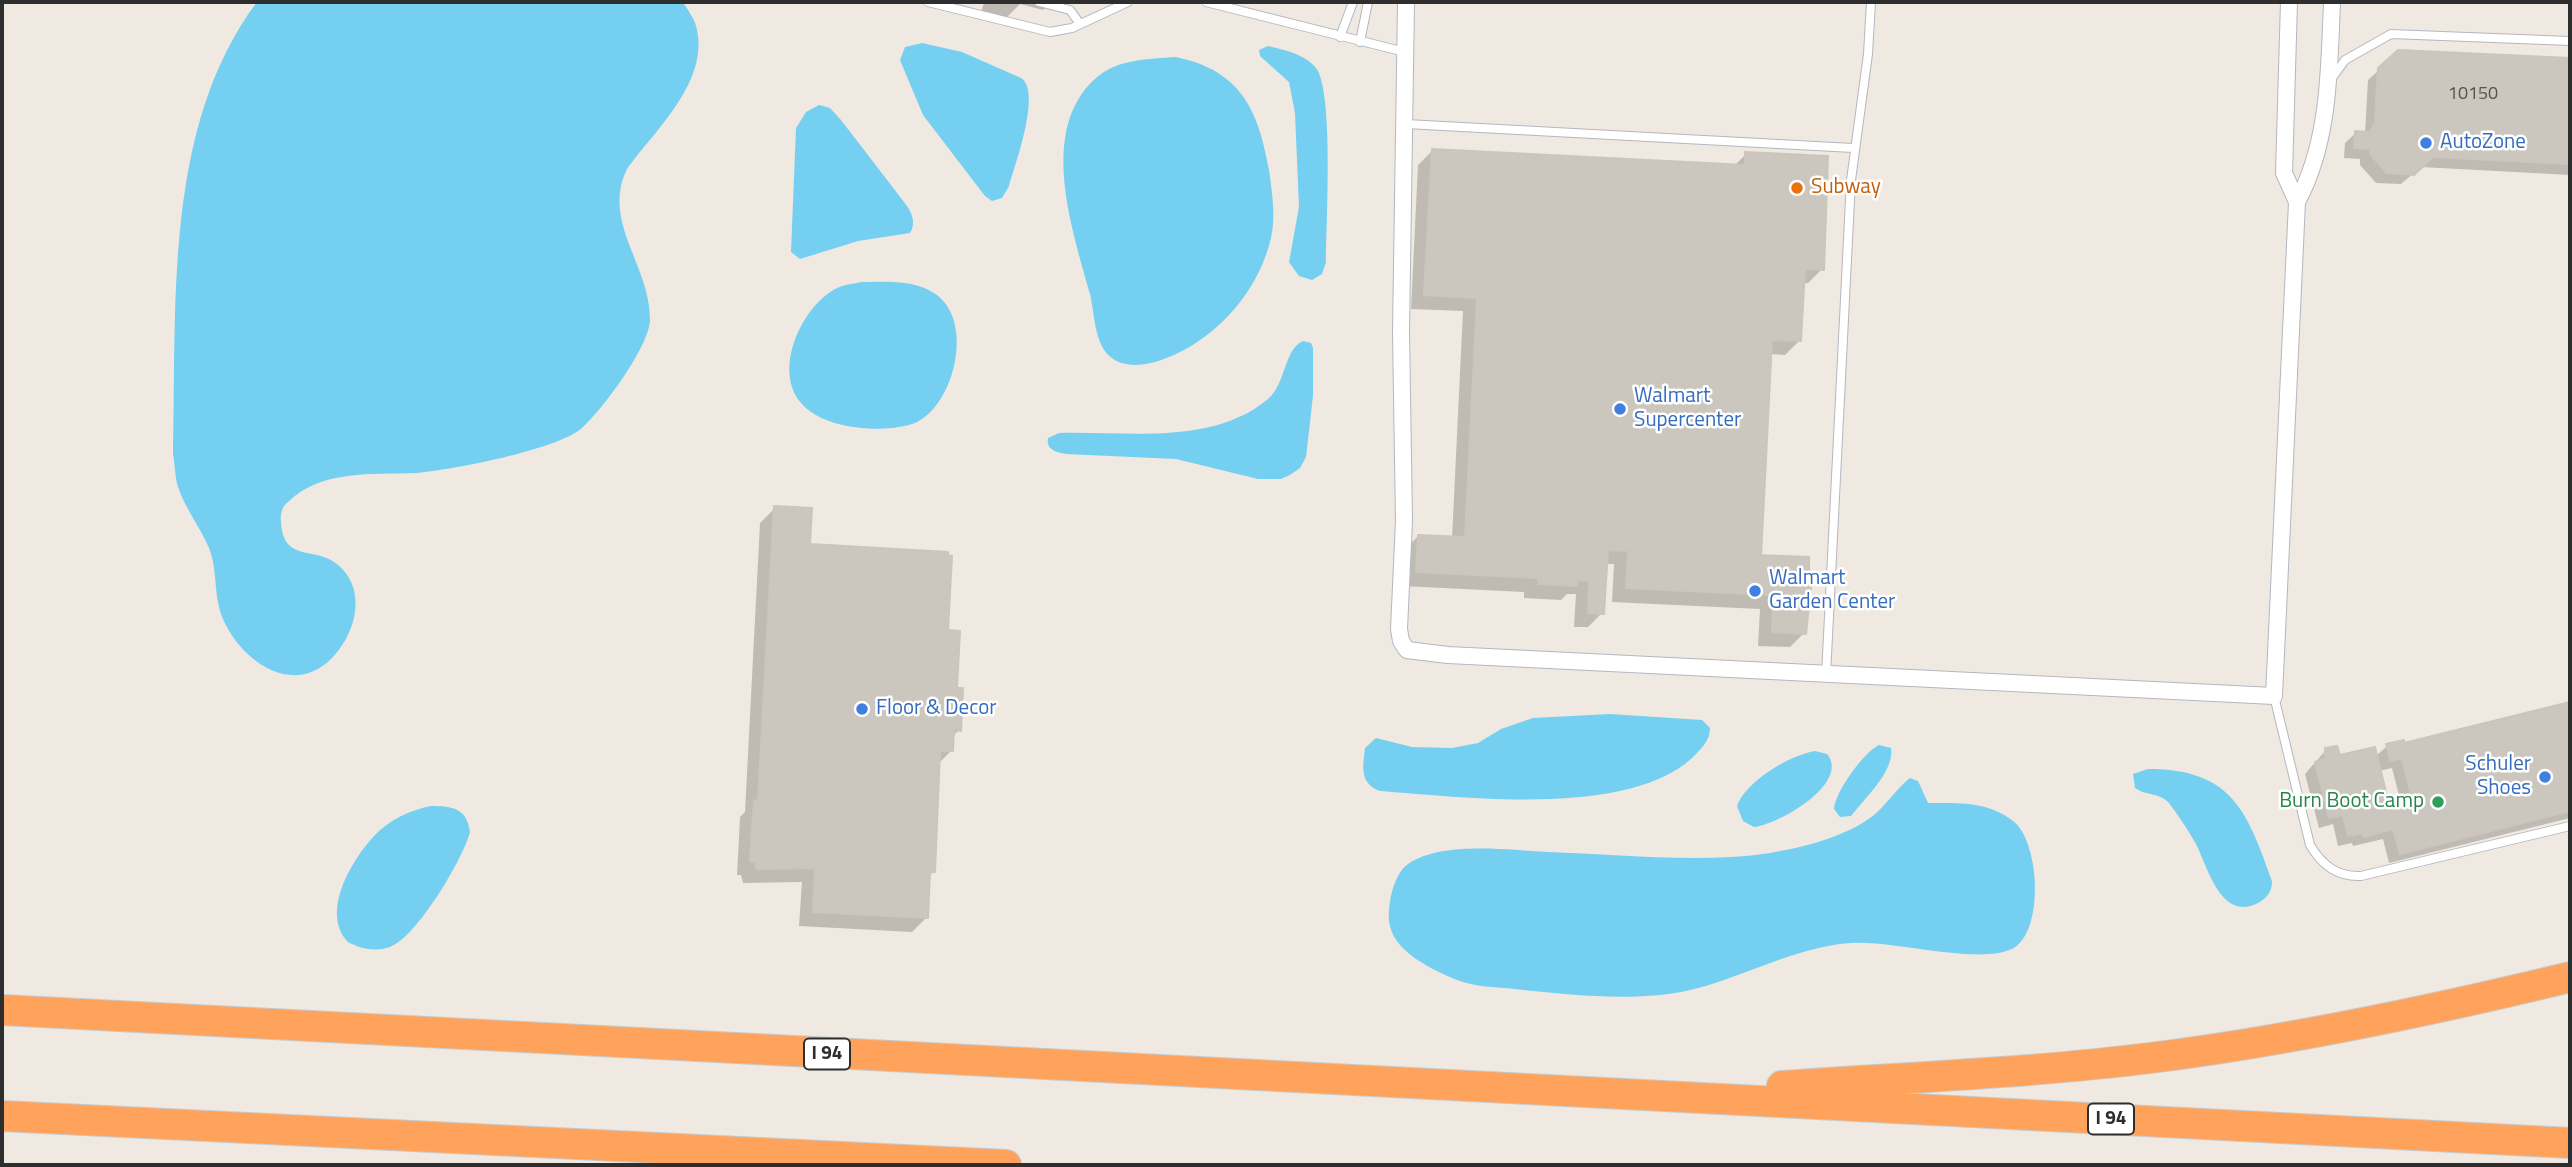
<!DOCTYPE html>
<style>
body{margin:0}
#map{position:relative;width:2572px;height:1167px;overflow:hidden;background:#efe9e1;font-family:"Titillium Web",sans-serif}
canvas{display:block}
.frame{position:absolute;inset:0;border:4px solid #2e2e2e;pointer-events:none}
</style>
<div id="map">
<canvas width="2572" height="1167"></canvas>
<div class="frame"></div>
</div>
<script>
const context = document.querySelector('canvas').getContext('2d');
context.lineJoin = 'round';
function fill(path, color) { context.fillStyle = color; context.fill(path, 'evenodd'); }
function trace(path, color, width, dash) { context.strokeStyle = color; context.lineWidth = width; context.lineCap = dash ? 'butt' : 'round'; context.setLineDash(dash || []); context.stroke(path); }
function label(font, color, halo, rows, align = 'center') {
  context.font = font + ' "Titillium Web",sans-serif'; context.lineWidth = 5; context.setLineDash([]); context.textBaseline = 'middle'; context.strokeStyle = halo; context.fillStyle = color; for (const [text, x, y, turn = 0] of rows) {
    context.save(); context.translate(x, y); context.rotate((+turn || 0) * Math.PI / 180); context.textAlign = isNaN(turn) ? turn : align; if (halo) context.strokeText(text, 0, 0); context.fillText(text, 0, 0); context.restore();
  }
}
const water = new Path2D(`
 M 257,2 L 683,2 C 687,9 694,18 696,26 C 711,80 656,129 627,169 C 601,222 651,266 650,320 C 649,347 603,409 582,428 C 557,450 451,470 416,473 C 372,475 322,469 288,502 C 282,506 280,515 281,522 C 283,563 315,546 337,564 C 368,589 356,634 332,658 C 293,698 241,661 223,619 C 213,596 218,570 209,548 C 200,527 185,508 178,487 C 175,477 175,465 173,454 C 177,305 163,127 257,2 Z
 M 922,43 L 962,52 L 1021,78 C 1042,91 1015,165 1009,186 L 1002,198 L 992,201 L 985,196 L 923,115 L 900,60 L 905,47 Z
 M 1268,46 C 1284,50 1305,54 1316,68 C 1334,91 1326,227 1326,262 L 1322,274 L 1312,280 L 1299,276 L 1289,262 L 1299,207 L 1295,113 L 1289,82 L 1260,56 L 1259,50 Z
 M 1176,57 C 1241,71 1258,109 1269,170 C 1272,192 1276,216 1271,238 C 1260,285 1227,326 1186,349 C 1169,358 1146,368 1126,364 C 1093,358 1096,318 1090,294 C 1073,231 1037,130 1096,78 C 1117,59 1149,59 1176,57 Z
 M 819,105 L 830,108 L 841,120 L 904,202 C 911,211 917,222 910,233 L 858,241 L 800,259 L 791,252 L 796,128 L 806,112 Z
 M 861,282 C 884,282 913,279 934,293 C 978,321 952,415 909,425 C 879,433 824,429 802,404 C 772,371 801,308 835,289 C 842,285 852,284 861,282 Z
 M 1303,341 L 1311,343 L 1313,348 L 1313,396 L 1306,457 L 1300,468 L 1290,475 L 1281,479 L 1258,479 L 1176,459 L 1066,454 C 1056,452 1046,450 1048,438 L 1059,433 C 1126,431 1212,446 1268,399 C 1286,384 1284,349 1303,341 Z
 M 1610,714 L 1702,720 L 1710,728 C 1710,741 1701,749 1692,758 C 1627,818 1462,797 1380,791 C 1359,783 1363,767 1365,748 L 1376,738 L 1412,747 L 1452,748 L 1478,743 L 1501,729 L 1533,718 Z
 M 1879,745 L 1891,748 C 1895,771 1864,799 1851,816 L 1840,817 L 1834,809 C 1835,792 1864,752 1879,745 Z
 M 1815,751 L 1827,754 C 1851,783 1778,825 1754,827 L 1743,821 L 1737,806 C 1746,781 1790,755 1815,751 Z
 M 2148,769 C 2232,769 2247,811 2272,881 C 2272,892 2267,898 2258,903 C 2221,922 2208,868 2196,844 C 2188,830 2179,816 2169,803 C 2159,792 2146,796 2135,788 L 2133,774 Z
 M 1910,778 L 1918,781 L 1928,803 C 1958,803 1988,801 2013,821 C 2040,841 2045,933 2012,949 C 1976,965 1895,940 1850,943 C 1794,947 1741,979 1686,991 C 1631,1002 1571,995 1515,989 C 1496,987 1475,987 1457,980 C 1433,970 1396,953 1390,926 C 1386,909 1393,874 1408,864 C 1442,841 1508,850 1547,852 C 1620,854 1698,864 1770,853 C 1804,847 1846,837 1874,815 C 1887,804 1897,788 1910,778 Z
 M 431,806 C 452,806 467,808 470,832 C 463,859 417,937 390,947 C 375,952 361,949 348,942 C 320,912 352,860 374,836 C 389,820 410,810 431,806 Z`);
const shadow = new Path2D(`
 M 984,2 L 1051,2 L 1043,10 L 1020,4 L 1005,19 L 981,13 Z
 M 2399,52 L 2570,60 L 2570,175 L 2421,167 L 2401,184 L 2376,183 L 2360,165 L 2360,159 L 2344,158 L 2345,143 L 2356,133 L 2365,133 L 2368,80 Z
 M 1432,151 L 1734,166 L 1746,154 L 1822,269 L 1808,283 L 1802,283 L 1799,341 L 1785,355 L 1770,354 L 1760,556 L 1804,633 L 1790,647 L 1758,646 L 1760,609 L 1612,602 L 1614,564 L 1605,564 L 1602,613 L 1588,627 L 1574,627 L 1576,594 L 1567,594 L 1561,600 L 1524,598 L 1524,592 L 1402,586 L 1404,551 L 1418,536 L 1452,538 L 1463,311 L 1411,309 L 1418,165 Z
 M 775,508 L 808,546 L 947,632 L 959,730 L 952,737 L 951,751 L 937,765 L 934,871 L 928,877 L 926,918 L 912,932 L 799,926 L 802,882 L 743,883 L 741,875 L 737,875 L 740,817 L 745,812 L 760,523 Z
 M 2570,703 L 2570,818 L 2389,863 L 2383,839 L 2353,846 L 2352,843 L 2338,846 L 2333,824 L 2319,828 L 2305,774 L 2326,750 L 2339,758 L 2375,757 L 2387,746 L 2403,745 ZM 2392,768 L 2401,803 L 2388,807 L 2379,771 Z`);
const building = new Path2D(`
 M 2398,50 L 2570,58 L 2570,164 L 2433,157 L 2414,175 L 2387,173 L 2370,154 L 2370,149 L 2354,148 L 2355,131 L 2370,132 L 2375,122 L 2378,68 Z
 M 1432,149 L 1745,165 L 1745,152 L 1828,156 L 1824,270 L 1805,269 L 1801,341 L 1772,340 L 1761,557 L 1608,550 L 1604,614 L 1588,613 L 1589,581 L 1578,580 L 1577,586 L 1538,584 L 1538,578 L 1416,572 L 1418,535 L 1465,537 L 1477,298 L 1424,295 Z
 M 774,506 L 812,508 L 810,544 L 948,552 L 948,555 L 952,556 L 948,630 L 960,631 L 957,688 L 963,688 L 961,731 L 954,730 L 953,751 L 940,751 L 935,872 L 930,872 L 928,918 L 813,912 L 815,868 L 757,869 L 755,862 L 750,861 L 754,800 L 758,801 Z
 M 1628,550 L 1809,557 L 1809,578 L 1812,578 L 1806,634 L 1772,632 L 1773,595 L 1626,588 Z
 M 2570,702 L 2570,811 L 2400,854 L 2393,829 L 2364,837 L 2363,833 L 2348,836 L 2343,815 L 2329,818 L 2315,762 L 2325,759 L 2325,748 L 2337,746 L 2340,755 L 2375,747 L 2389,804 L 2412,798 L 2402,758 L 2390,761 L 2386,744 L 2404,740 L 2404,743 Z`);
const lane = new Path2D(`
 M 928,2 L 1050,32 L 1072,28 L 1128,2
 M 1039,2 L 1070,10 L 1080,24
 M 1206,2 L 1405,52
 M 1340,37 L 1353,2
 M 1360,42 L 1368,2
 M 2332,78 L 2345,60 L 2391,34 L 2570,41
 M 1406,124 L 1853,148
 M 1826,675 L 1851,180 L 1868,54 L 1871,2
 M 2274,696 L 2310,845 C 2322,865 2337,877 2361,876 L 2570,826`);
const street = new Path2D(`
 M 1406,2 L 1401,332 L 1404,521 L 1399,629 L 1401,641 L 1407,650 L 1448,655 L 2274,696 L 2297,202 C 2330,141 2329,69 2332,2
 M 2289,2 L 2284,173 L 2297,202`);
const highway = new Path2D(`
 M 2,1010 L 2570,1143
 M 1782,1086 C 1907,1077 2034,1073 2158,1057 C 2298,1039 2434,1010 2570,977
 M 2,1116 L 1006,1165`);
const markers = [
 [2426,143,7,"#3f7fe0"],
 [1797,188,7,"#e8710a"],
 [1620,409,7,"#3f7fe0"],
 [1755,591,7,"#3f7fe0"],
 [862,709,7,"#3f7fe0"],
 [2545,777,7,"#3f7fe0"],
 [2438,802,7,"#2e9e5b"]
];
const numberNames = [
 ["10150",2473,95]
];
const shields = [
 [827,1054,46],
 [2111,1119,46]
];
const shieldNames = [
 ["I 94",827,1054],
 ["I 94",2111,1119]
];
const shopNames = [
 ["AutoZone",2440,143],
 ["Walmart",1634,397],
 ["Supercenter",1634,421],
 ["Walmart",1769,579],
 ["Garden Center",1769,603],
 ["Floor & Decor",876,709],
 ["Schuler",2531,765,"right"],
 ["Shoes",2531,789,"right"]
];
const foodNames = [
 ["Subway",1811,188]
];
const leisureNames = [
 ["Burn Boot Camp",2424,802]
];
fill(water, '#75cff0');
fill(shadow, '#0003');
fill(building, '#cbc7bf');
trace(building, '#cbc5ba', 2);
trace(lane, '#b4b7c1', 10);
trace(street, '#b4b7c1', 18);
trace(highway, '#c9c9c9', 32);
trace(lane, '#fff', 8);
trace(street, '#fff', 16);
trace(highway, '#ffa35c', 30);
for (const [x, y, r, color] of markers) { const dot = new Path2D(); dot.arc(x, y, r, 0, 2 * Math.PI); context.fillStyle = color; context.fill(dot); trace(dot, '#fff', 2.5); }
label('18px', '#555452', null, numberNames);
for (const [x, y, w] of shields) { const box = new Path2D(); box.roundRect(x - w / 2, y - 15.5, w, 31, 5); context.fillStyle = '#fff'; context.fill(box); trace(box, '#2e2e2e', 2); }
label('bold 19px', '#2e2e2e', null, shieldNames);
label('21px', '#366cbe', '#fff', shopNames, 'left');
label('21px', '#c56008', '#fff', foodNames, 'left');
label('21px', '#27864d', '#fff', leisureNames, 'right');
</script>
